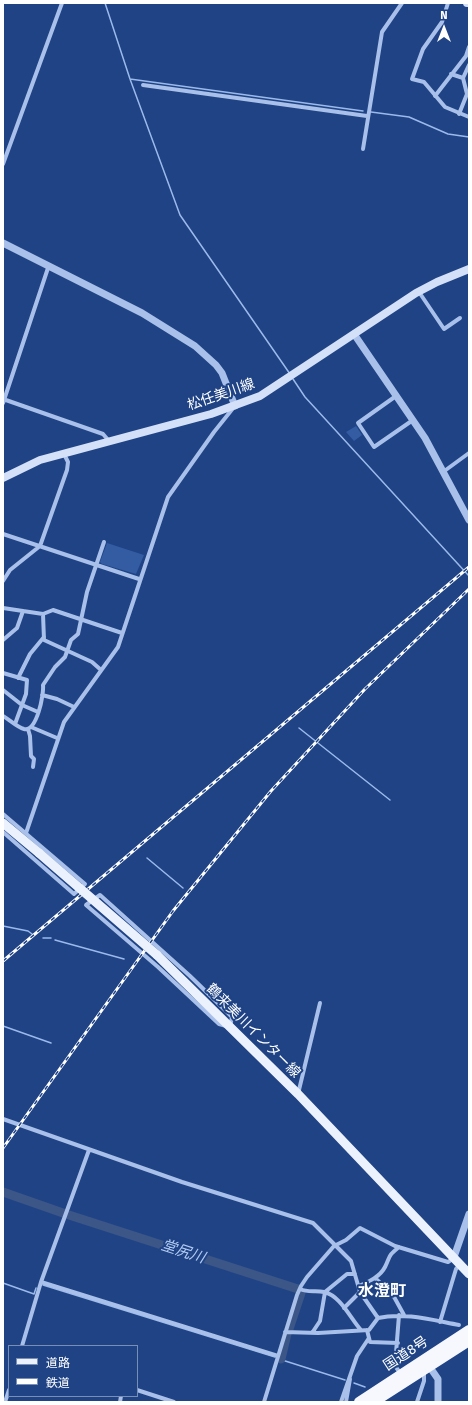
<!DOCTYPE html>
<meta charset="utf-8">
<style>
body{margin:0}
#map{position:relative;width:472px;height:1405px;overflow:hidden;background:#1f4385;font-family:"Fira Sans","Noto Sans JP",sans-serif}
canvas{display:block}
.frame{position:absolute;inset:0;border:4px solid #fff;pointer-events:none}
.legend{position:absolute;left:8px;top:1345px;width:130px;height:52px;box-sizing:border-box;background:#1f4385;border:1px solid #798eb6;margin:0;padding:5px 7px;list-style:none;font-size:12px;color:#fff}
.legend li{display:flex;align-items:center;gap:8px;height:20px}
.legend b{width:20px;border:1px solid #798eb6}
.north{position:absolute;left:424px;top:8px;width:40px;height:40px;-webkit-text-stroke:3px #1f4385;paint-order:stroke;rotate:0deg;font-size:11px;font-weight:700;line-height:16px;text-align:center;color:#fff}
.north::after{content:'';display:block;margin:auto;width:14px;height:18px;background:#fff;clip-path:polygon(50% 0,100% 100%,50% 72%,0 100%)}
</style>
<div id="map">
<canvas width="472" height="1405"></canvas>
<div class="frame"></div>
<ul class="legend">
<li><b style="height:5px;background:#ecf1fe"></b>道路</li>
<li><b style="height:5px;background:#fff"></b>鉄道</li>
</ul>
<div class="north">N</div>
</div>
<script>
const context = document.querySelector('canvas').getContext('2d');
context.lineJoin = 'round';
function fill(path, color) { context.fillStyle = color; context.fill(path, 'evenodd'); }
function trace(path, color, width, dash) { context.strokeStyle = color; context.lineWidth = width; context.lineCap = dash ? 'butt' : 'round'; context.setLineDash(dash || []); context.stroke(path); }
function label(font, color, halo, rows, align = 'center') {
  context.font = font + ' "Fira Sans","Noto Sans JP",sans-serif'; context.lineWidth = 4; context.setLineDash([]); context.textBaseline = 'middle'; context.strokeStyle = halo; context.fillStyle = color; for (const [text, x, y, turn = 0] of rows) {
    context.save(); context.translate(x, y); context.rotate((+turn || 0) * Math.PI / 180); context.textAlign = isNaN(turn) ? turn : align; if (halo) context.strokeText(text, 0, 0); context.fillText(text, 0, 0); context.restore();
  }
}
const green = new Path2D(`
 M 356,426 L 362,435 L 354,441 L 346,432 Z
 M 107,543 L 144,555 L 136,574 L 102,564 L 100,562 Z`);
const stream = new Path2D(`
 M 105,3 L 130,79 L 180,215 L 290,374
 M 130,79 L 363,111
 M 371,112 L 409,117 L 448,134 L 469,137
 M 293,379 L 305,397 L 469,576
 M 299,728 L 390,800
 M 147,858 L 183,888
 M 3,926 L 28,931 L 32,934
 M 43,938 L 51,938
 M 55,940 L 124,959
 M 3,1026 L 51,1043
 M 3,1283 L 34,1294 L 36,1288
 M 43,1285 L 275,1357
 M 279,1359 L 345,1380
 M 354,1383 L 365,1387`);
const river = new Path2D(`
 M 3,1192 L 63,1213
 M 69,1215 L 298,1289
 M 289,1329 L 301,1293
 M 281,1359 L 287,1334`);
const minor = new Path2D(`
 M 448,3 L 442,22 L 423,49 L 412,79 L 424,82 L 445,107 L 469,117
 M 451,74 L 463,78 L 467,94
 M 463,78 L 469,65
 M 143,85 L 367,116
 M 435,96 L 466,56 L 469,47
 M 459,114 L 467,94 L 469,95
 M 363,149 L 382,32 L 402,3
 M 3,164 L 62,3
 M 419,292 L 444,329 L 460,318
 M 396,396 L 358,423 L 374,447 L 413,420
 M 3,399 L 103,434 L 109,441
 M 3,403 L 49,265
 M 443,472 L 469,453
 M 3,534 L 139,579
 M 3,581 L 10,570 L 40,546 L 67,470 L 68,462 L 64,454
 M 3,608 L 43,614 L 53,610 L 122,633
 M 43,614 L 44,640 L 92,662 L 101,670
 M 3,640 L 17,628 L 23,611
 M 3,673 L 27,680 L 26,694 L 15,724
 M 18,678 L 30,654 L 44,637
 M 3,690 L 22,705 L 38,712
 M 42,695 L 57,699 L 74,707
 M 3,716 C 10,720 17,727 24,729 C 37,732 44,694 43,685 L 55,667 L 65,657 L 71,640 L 78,634 L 87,592 L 104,542
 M 31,727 L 57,738
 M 28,729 L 30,736 L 31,756 L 34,759 L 33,767
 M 3,814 L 85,884 L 74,894 L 3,832
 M 26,833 L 64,722 L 118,647 L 168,497 L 214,432 L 234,407
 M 100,895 L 190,976 L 226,1011 L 232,1017 L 230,1027 L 219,1024 L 158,967 L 86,905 Z
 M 298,1094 L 320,1003
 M 3,1119 L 182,1182 L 313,1223 L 351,1261 L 360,1292 L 378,1318
 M 375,1278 L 393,1295 L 404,1315
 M 41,1282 L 278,1356
 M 359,1286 C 368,1282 380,1277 385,1267 C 391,1255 387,1257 399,1247
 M 300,1289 C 308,1293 316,1290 324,1292 C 341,1296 350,1318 361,1330
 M 344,1308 L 360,1292
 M 399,1315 L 395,1366 L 401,1374
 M 378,1318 C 404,1312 432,1320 459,1325
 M 440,1322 L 456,1269 L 460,1265
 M 367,1330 L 370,1342 L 398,1343
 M 285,1332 L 318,1333 L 369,1330 L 378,1318
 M 312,1333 L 320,1321 L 325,1292 L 347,1274 L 355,1274
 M 22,1346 L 41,1282 L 89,1150
 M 137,1390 L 174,1402
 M 5,1402 L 9,1390
 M 120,1402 L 121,1396
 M 264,1402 L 297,1295 L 301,1286 L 307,1277 L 334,1246 L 346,1240 L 360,1228 L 395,1246 L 448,1262 L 454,1258
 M 341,1402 L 357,1356 L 369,1338
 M 346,1402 L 350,1379
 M 417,1402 L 424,1381 L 424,1372`);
const tertiary = new Path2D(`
 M 3,243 L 142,313 L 195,346 L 216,365 L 222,373 L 235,406
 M 354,334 L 425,438 L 469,520
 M 454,1257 L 469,1214
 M 429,1366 L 438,1379 L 438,1402`);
const secondary = new Path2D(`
 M 467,3 L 469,3
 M 3,478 L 40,460 L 211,414 L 260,396 L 416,293 L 437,282 L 469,269`);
const primary = new Path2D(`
 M 3,823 L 39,853
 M 157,955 L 298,1094 L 469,1274`);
const trunk = new Path2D(`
 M 359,1402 L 469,1330
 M 374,1402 L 469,1341`);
const rail = new Path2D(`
 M 3,961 L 469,567
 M 3,1148 L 173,911 L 271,791 L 365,689 L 469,589`);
const primaryBridge = new Path2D(`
 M 39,853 L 157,955`);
const streetNames = [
 ["松任美川線",221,395,-19],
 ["鶴来美川インター線",253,1031,45],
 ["国道8号",406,1354,-33]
];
const waterNames = [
 ["堂尻川",183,1252,18]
];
const quarterNames = [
 ["水澄町",382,1292]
];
fill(green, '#335ca3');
trace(stream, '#9bbaeb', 1.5);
trace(river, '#3b5687', 9);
trace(minor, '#a8c0ea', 4);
trace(tertiary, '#a8c0ea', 7);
trace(secondary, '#d3e0f8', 8);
trace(primary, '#ecf1fe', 9);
trace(trunk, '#f6f8fe', 10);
trace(rail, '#fff', 3);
trace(rail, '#1f4385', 1.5, [4.5]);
trace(primaryBridge, '#ecf1fe', 9);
label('14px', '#fff', '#1f4385', streetNames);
label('italic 15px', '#b3cbf1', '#1f4385', waterNames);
label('bold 16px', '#fff', '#1f4385', quarterNames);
</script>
